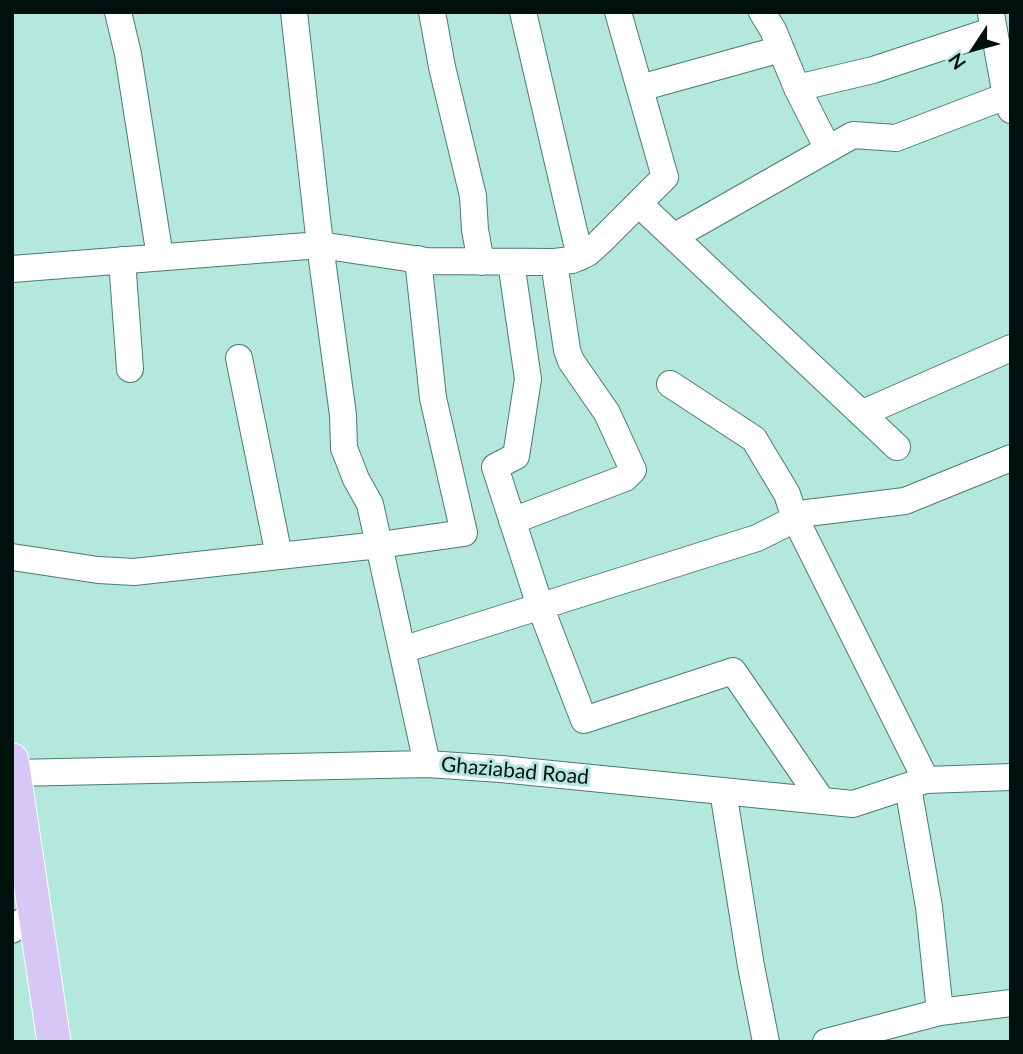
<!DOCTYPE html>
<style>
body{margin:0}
#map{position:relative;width:1023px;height:1054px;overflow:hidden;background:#b5e8dc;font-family:Lato,sans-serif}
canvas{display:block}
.frame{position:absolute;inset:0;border:14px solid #00100c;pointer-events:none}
.north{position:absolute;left:939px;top:14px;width:70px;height:70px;-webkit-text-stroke:5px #b5e8dc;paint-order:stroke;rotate:234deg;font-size:19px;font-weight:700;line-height:28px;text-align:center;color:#00100c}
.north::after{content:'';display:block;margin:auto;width:24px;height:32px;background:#00100c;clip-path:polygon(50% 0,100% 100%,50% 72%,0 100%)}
</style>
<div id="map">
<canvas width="1023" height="1054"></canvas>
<div class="frame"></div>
<div class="north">N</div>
</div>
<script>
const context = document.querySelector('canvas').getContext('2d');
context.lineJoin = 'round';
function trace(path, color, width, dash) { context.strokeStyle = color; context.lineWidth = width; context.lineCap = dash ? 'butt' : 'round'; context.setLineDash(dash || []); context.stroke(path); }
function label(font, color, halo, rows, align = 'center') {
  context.font = font + ' Lato,sans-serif'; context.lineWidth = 6; context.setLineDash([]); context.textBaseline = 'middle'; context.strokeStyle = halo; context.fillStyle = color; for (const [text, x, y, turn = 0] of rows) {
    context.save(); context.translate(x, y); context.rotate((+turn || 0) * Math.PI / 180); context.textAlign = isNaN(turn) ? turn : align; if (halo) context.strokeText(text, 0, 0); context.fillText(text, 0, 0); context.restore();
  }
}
const minor = new Path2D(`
 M 118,12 L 128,54 L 160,257
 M 294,12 L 320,245 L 343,415 L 344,448 L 356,479 L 370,504 L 427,764
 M 432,12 L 442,67 L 473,196 L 475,230 L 481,262
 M 523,12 L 580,257
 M 762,12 L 773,30 L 797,88
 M 991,14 L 1006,96 L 1011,94
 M 640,88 L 781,49
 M 828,149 L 797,88 L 873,70 L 994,30
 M 639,204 L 897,447
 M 675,236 L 853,135 L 896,138 L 1006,96 L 1011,110
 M 122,260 L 130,369
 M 511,262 L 528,379 L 516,456 L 495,467 L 540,606 L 584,720 L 733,671 L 822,801
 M 12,269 L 320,245 L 427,261 L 554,262 L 572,260 L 588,253 L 599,243 L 665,177 L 618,12
 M 239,358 L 279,556
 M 670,384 L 754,439 L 787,494 L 795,518 L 926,780
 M 863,413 L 1011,348
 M 512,521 L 625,478 L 633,470 L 607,413 L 571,361 L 567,350 L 554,262
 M 12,557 L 98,570 L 134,572 L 379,545 L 464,533 L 433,398 L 418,259
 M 402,650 L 757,538 L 807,513 L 905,501 L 1011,458
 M 14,773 L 427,764 L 501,769 L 853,804 L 926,780 L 1011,777
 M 908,787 L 929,907 L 940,1012
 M 723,791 L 751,966 L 766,1042
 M 12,930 L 33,913
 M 826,1042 L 940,1012 L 1011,1003`);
const major = new Path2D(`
 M 12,760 L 54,1042`);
const streetNames = [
 ["Ghaziabad Road",515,771,5]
];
trace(minor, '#4b7b70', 28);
trace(major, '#fff', 35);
trace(minor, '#fff', 26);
trace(major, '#d6c7f7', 33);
label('21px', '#00100c', '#b5e8dc', streetNames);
</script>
